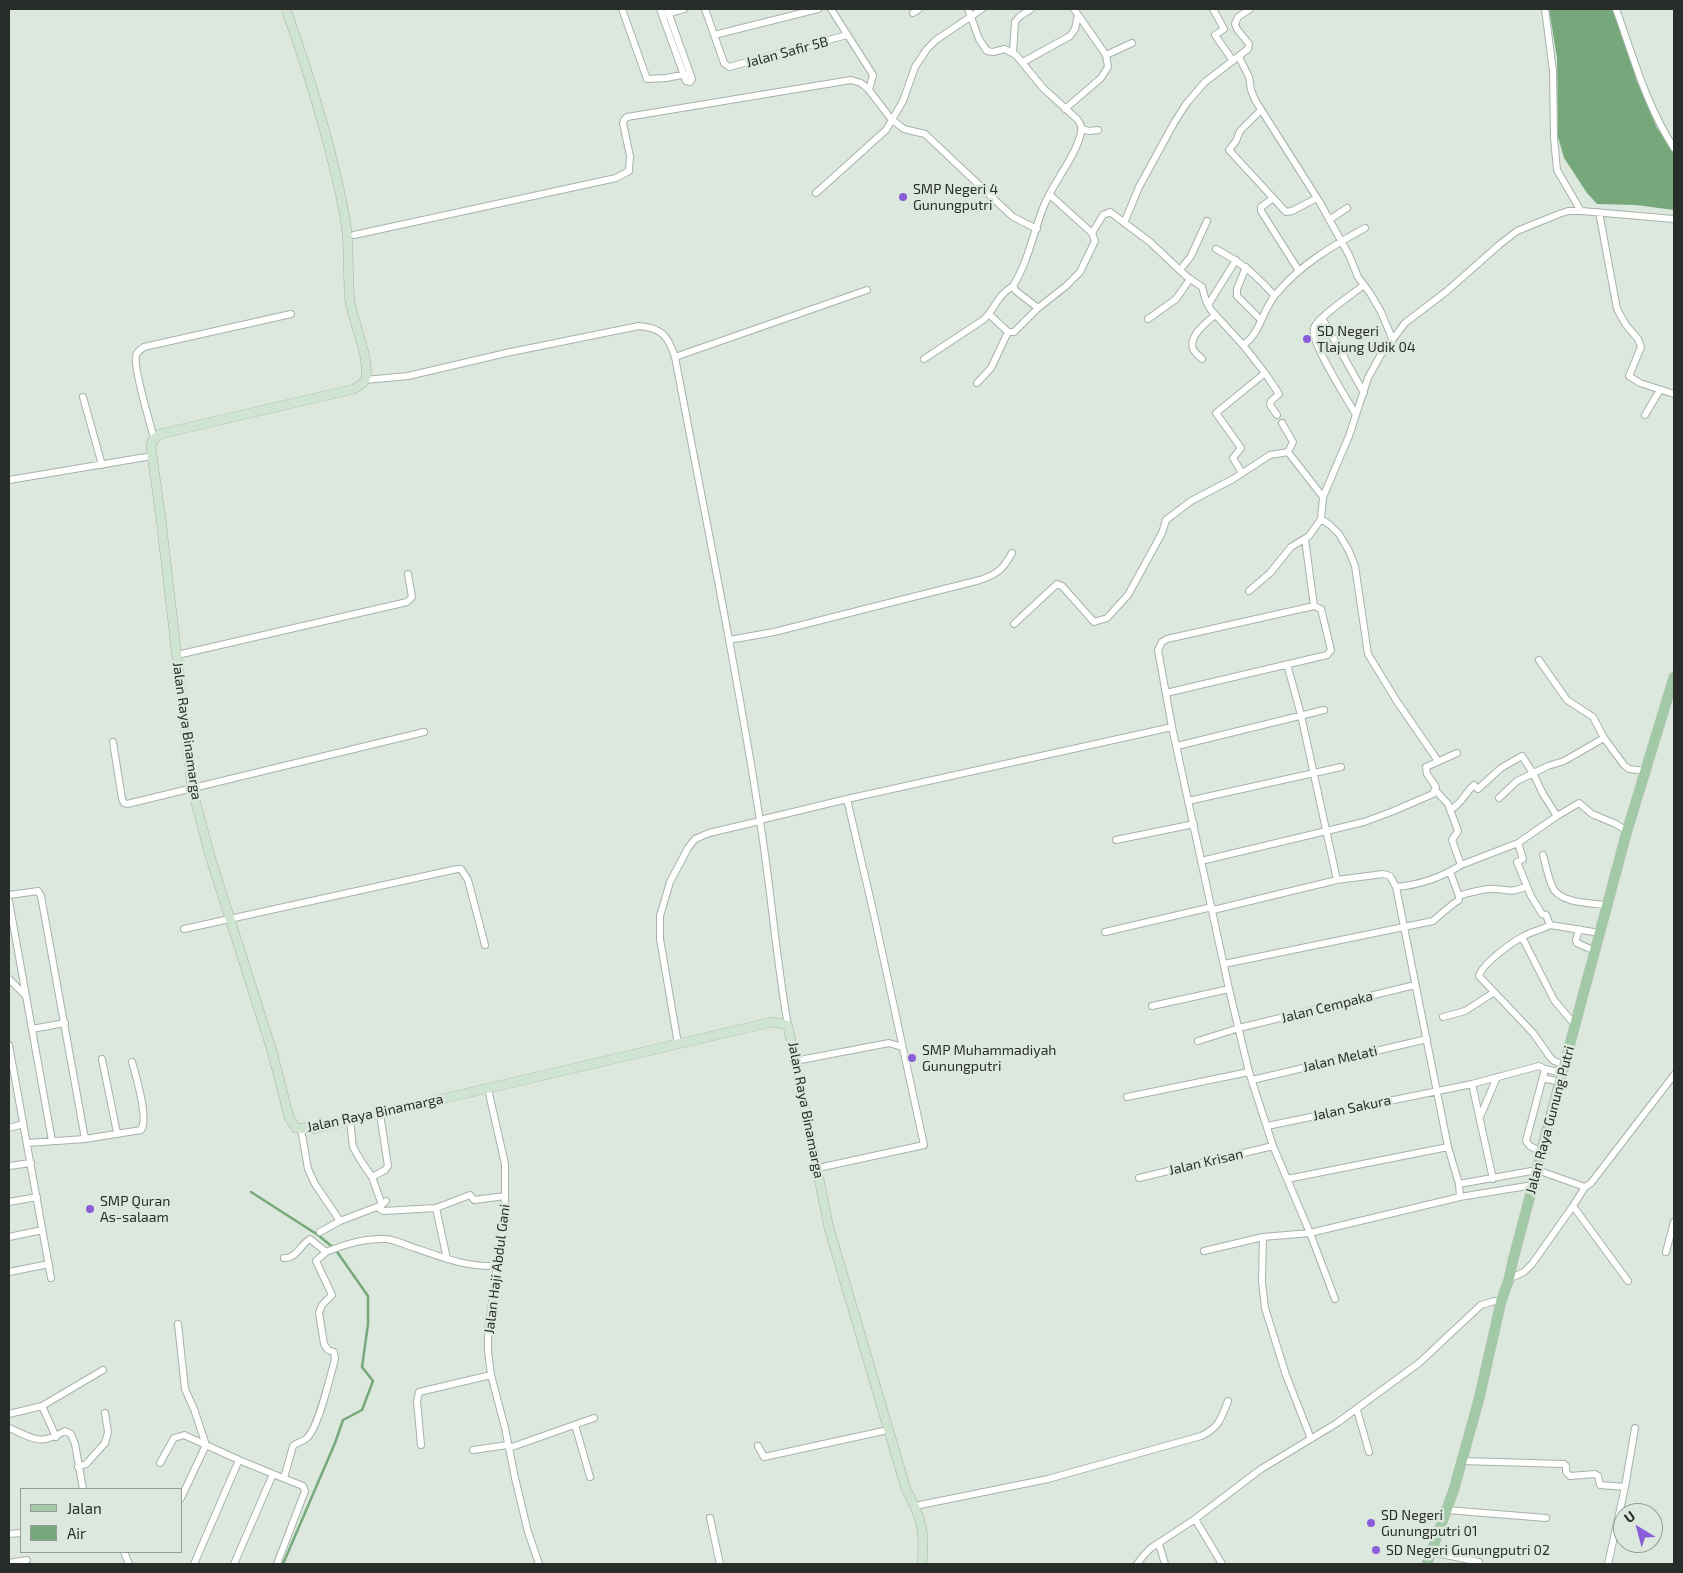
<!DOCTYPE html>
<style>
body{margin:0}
#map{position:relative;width:1683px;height:1573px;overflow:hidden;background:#dce8dd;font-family:"Exo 2",sans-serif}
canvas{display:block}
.frame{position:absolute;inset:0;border:10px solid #292d29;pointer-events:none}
.legend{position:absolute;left:20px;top:1488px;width:162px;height:65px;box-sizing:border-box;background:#dce8dd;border:1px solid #949d95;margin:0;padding:6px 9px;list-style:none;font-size:15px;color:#292d29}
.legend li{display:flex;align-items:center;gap:10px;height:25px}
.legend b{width:25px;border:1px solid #949d95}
.north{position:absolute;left:1613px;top:1503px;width:50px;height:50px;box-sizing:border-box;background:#dce8dd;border:1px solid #949d95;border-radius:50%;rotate:323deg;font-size:14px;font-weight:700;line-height:20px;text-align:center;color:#292d29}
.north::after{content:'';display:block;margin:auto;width:18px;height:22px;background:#895dd7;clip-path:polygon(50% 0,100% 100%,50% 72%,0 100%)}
</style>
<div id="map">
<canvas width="1683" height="1573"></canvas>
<div class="frame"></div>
<ul class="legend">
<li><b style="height:6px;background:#a1c9a6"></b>Jalan</li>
<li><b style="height:14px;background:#77a87c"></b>Air</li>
</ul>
<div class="north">U</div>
</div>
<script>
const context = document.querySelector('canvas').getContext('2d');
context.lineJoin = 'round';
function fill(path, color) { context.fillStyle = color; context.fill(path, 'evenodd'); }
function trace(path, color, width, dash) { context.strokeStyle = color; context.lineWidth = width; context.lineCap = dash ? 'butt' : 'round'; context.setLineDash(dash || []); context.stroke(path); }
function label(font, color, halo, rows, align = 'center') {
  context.font = font + ' "Exo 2",sans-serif'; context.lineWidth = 5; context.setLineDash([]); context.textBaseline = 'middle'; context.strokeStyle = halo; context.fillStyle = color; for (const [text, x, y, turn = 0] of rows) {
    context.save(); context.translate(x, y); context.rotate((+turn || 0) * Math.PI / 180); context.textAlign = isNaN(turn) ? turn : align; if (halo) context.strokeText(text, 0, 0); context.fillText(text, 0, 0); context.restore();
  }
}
const water = new Path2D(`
 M 1549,9 L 1612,9 L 1623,35 L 1636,79 L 1657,128 L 1674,151 L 1674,210 L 1636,205 L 1597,204 L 1587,193 L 1564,158 L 1558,137 L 1557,58 Z`);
const stream = new Path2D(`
 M 251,1192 L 318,1235 L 335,1249 L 368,1296 L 368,1324 L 362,1367 L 373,1381 L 362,1410 L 343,1420 L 335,1443 L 283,1564`);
const street = new Path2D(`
 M 622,9 L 647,79 L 666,78 L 687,74
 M 660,9 L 686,81 L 690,82 L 692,79 L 667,9
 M 705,9 L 724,63 L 729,67 L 847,35
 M 831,9 L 873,75 L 869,90
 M 968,9 L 979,39 L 987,51 L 993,52 L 1005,49 L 1016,55 L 1043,88 L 1077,119 C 1081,124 1082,127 1081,133 C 1074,160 1053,182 1043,208 C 1033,234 1028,262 1013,286 L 1016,291 L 1038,308
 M 1213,9 L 1224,29 L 1215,35 L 1233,61
 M 1545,9 L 1553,71 L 1554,138 L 1557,170 L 1581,211
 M 1616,9 C 1633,56 1646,105 1674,148
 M 913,13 L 919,9
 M 666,14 L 684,9
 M 714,35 L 818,9
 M 1013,53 L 1015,22 L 1019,17 L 1031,9
 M 1106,55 L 1132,43
 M 1239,57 L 1249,77 L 1251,90 L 1255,100 L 1319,201 L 1349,255 L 1358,277 L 1370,293 L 1381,312 L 1392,338
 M 1023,62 L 1070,36 L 1075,29 L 1078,15
 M 1065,109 L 1101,78 L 1108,67 L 1106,55 L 1074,9
 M 1261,110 L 1240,131 L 1236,141 L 1229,150 L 1286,212 L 1292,211 L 1317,198
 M 1082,129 L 1089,131 L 1098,130
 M 816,193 L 886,130 L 903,101 L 915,67 L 927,49 L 936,40 L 982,9
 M 1050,195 L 1092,233 L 1103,215 L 1110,212 L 1150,242 L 1186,276 L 1202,287 L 1206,301 L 1211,310 L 1243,345 C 1261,333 1262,310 1276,294 C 1300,265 1332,246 1365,228
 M 1272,199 L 1261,207 L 1261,211 L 1299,271
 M 1599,212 L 1617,309 L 1626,325 L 1638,339 L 1641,347 L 1629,376 L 1640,383 L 1674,394
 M 1329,220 L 1347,208
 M 1124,223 L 1139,187 L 1174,123 L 1186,104 L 1205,82 L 1248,49 L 1249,44 L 1237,29 L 1235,24 L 1238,17 L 1250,9
 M 354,235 L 616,178 L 629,171 L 630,156 L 623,123 L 624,120 L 627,117 L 851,80 L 861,83 L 869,90 L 891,119 L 904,129 L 925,134 L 1013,217 L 1037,229
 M 1216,249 C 1242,263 1255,274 1274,295
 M 1246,267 L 1237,289 L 1237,296 L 1261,320
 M 1180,270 L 1191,256 L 1207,221
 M 1208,305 L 1236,260
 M 989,314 L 1008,332
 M 1322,318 L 1364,393
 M 1148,319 L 1176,299 L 1190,279
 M 1243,345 L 1265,373 L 1279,394 L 1271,401 L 1270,405 L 1277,415
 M 675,357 L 867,290
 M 924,359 L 983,320 C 996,309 995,297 1013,286
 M 1202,359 C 1199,356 1195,353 1193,349 C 1188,336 1207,322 1215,315
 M 365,380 L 408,376 L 506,353 L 639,326 C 662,328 668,336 675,357 C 704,511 736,665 760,821 C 771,889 776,958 788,1026
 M 977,383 L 991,368 L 1008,332 L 1014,332 L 1038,308 L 1066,286 L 1080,272 L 1095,241 L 1092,233
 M 83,397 L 102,465
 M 1356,415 C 1348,400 1309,341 1314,328 C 1317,318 1354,293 1364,285
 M 1645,415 L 1660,390
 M 1282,423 L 1293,442 L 1288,452
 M 154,438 C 150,423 133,368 136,356 C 137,351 140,350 144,347 L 291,314
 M 1242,473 L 1233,458 L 1241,448 L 1216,413 L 1265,373
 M 9,480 L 152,456
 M 1321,519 L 1330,525 L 1339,534 L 1349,551 L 1355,566 L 1368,654 L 1396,700 L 1438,761
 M 1305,539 L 1314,606
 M 1249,591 L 1270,573 L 1291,547 L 1309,536 L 1321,519 L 1323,497 L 1349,436 L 1368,378 L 1380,356 L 1405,323 L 1447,291 L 1499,245 L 1517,231 L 1559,214 L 1568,211 L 1581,211 L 1674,219
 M 1014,624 L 1057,584 L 1062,586 L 1094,622 L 1107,618 L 1128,595 L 1162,533 L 1166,520 L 1191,501 L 1233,479 L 1270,455 L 1288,452 L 1323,497
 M 729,640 L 774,632 L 980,580 C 998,574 1003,569 1012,553
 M 177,655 L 407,602 L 412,597 L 408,574
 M 1539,660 L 1567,700 L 1593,717 L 1604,738 L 1624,765 L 1629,769 L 1646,771
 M 1287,664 L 1301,715 L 1337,880
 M 1166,693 L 1327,655 L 1331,650 L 1321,609 L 1314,606 L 1167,639 L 1162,642 L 1158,650 L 1172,727 L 1229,989 L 1249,1072 L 1273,1146 L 1310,1233 L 1335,1299
 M 113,742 L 122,799 L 124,803 L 127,804 L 424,732
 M 1177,746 L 1324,710
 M 1436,791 L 1448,804 L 1458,831 L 1452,840 L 1461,865 L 1518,843 L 1523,859 L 1517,862 L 1531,896 L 1542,914 L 1546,915 L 1550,925 C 1542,930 1532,931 1524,936 C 1512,942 1482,964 1479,976 L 1533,1033 L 1550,1057 L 1554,1061 L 1565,1065
 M 1499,798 L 1517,781 L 1548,766 L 1564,761 L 1604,738
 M 1188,801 L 1341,767
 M 1450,810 C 1462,804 1464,794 1474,785 L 1478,789 L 1501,768 L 1522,756 L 1533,773 L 1543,794 L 1557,816
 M 760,820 L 847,799 L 1172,727
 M 1116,840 L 1194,824
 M 1518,843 L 1557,816 L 1579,803 L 1592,814 L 1616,824 L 1627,831
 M 1543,855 C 1546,865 1548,877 1552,886 C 1559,904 1591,903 1607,905
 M 1201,861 L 1364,822 L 1391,812 L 1433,794 L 1436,787 L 1427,774 L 1426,767 L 1457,753
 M 1450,872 L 1459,896 C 1467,893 1487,888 1495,889 C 1511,890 1512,893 1527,886
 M 1396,887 C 1419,885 1442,877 1461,865
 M 9,895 L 38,891 L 41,896 L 85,1139
 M 9,901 L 52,1141
 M 1213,910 L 1337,880 L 1383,874 L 1390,876 L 1396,887 L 1448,1147 L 1459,1184 L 1460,1197
 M 1550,925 L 1600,933
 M 184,929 L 457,869 L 461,869 L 468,880 L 485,945
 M 1579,929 L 1576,940 L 1577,943 L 1595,951
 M 1105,932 L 1212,907
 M 1522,937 L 1554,1000 L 1575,1025
 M 1224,964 L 1433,921 C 1440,915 1452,904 1459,900 L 1459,896
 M 9,979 L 25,995
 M 1152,1006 L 1229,989
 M 1443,1017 L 1465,1011 L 1493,993
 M 32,1029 L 65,1023
 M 1198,1041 L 1239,1028 L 1415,985
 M 678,1044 L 660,939 L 660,916 L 670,882 L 688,848 L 695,839 L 709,833 L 760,821
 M 9,1045 L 51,1278
 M 102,1059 L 117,1133
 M 795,1061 L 889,1043 L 902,1047
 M 1545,1069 L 1563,1073
 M 1543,1078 L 1560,1082
 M 1252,1080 L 1427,1039
 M 1472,1084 L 1493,1179
 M 488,1089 L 505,1164 L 505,1196 L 503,1238 L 497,1266 L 488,1332 L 488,1351 L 491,1375 L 505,1428 L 515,1478 L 528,1532 L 539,1564
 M 1127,1097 L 1249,1072
 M 1480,1117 L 1497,1077
 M 350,1121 L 353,1147 L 361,1161 L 372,1177 L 382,1205 L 380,1209 L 383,1211 L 436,1208 L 470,1195 L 474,1200 L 505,1196
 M 1267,1126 L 1472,1084 L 1539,1066 L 1545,1069 L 1526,1141 L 1530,1146 L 1541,1152
 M 9,1128 L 23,1124
 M 301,1129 L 308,1169 L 315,1184 L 340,1221
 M 27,1143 L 85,1139 L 141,1130 C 149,1119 136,1076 132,1062
 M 9,1166 L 31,1163
 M 818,1168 L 924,1145 L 874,915 L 847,799
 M 372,1177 L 385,1170 L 388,1166 L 380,1114
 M 1139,1178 L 1273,1146
 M 1287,1179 L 1448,1147
 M 1459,1184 L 1537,1170 L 1585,1187
 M 9,1202 L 37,1197
 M 1573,1206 L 1628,1281
 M 436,1208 L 447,1259
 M 320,1232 L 340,1221 L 382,1205 L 386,1201
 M 9,1237 L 42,1230
 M 1263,1237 L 1262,1282 L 1265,1308 L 1286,1375 L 1311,1439
 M 1204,1251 L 1263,1237 L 1310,1233 L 1460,1197 L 1533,1185
 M 1666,1252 L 1674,1222
 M 284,1258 C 296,1259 301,1244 310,1239 L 326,1252 C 346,1244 365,1238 386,1239 C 396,1240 405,1245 415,1248 C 444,1258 466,1267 497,1266
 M 9,1272 L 49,1264
 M 1509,1279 L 1524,1272 L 1532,1264 L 1573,1206 L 1585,1187 L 1591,1183 L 1674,1075
 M 178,1324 L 185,1389 L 194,1409 L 206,1445 L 181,1498
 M 42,1406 L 56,1437
 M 1357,1410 L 1369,1452
 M 9,1414 L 42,1406 L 103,1370
 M 575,1425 L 590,1477
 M 9,1428 C 35,1439 39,1446 65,1431 L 71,1434 L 75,1444 L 83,1489
 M 421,1445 L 417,1401 L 419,1392 L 491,1375
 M 758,1446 L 764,1457 L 888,1430
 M 509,1448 L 594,1418
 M 473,1450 L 508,1445
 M 1462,1461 L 1564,1464 L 1566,1466 L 1566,1472 L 1570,1476 L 1595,1474 L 1598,1476 L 1600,1485 L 1625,1487
 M 160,1463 L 174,1438 L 184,1435 L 239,1460 L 273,1474 L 234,1564
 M 78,1467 L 86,1464 L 105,1443 L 108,1432 L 105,1413
 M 273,1474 L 303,1486 L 305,1491 L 277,1564
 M 284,1478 L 293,1446 C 297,1442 303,1442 307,1438 C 319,1426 330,1377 335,1359 L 334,1352 L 328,1350 L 324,1344 L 319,1313 L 322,1305 L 332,1295 L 316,1261 L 326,1252
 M 915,1506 L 1048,1479 L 1201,1436 C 1220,1427 1221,1418 1228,1401
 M 1447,1510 L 1546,1518
 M 710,1518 L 720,1564
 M 1195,1519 L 1222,1564
 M 9,1534 L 21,1533
 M 1159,1544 L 1165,1564
 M 124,1552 L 129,1564
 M 1432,1552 L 1479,1562
 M 9,1563 L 27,1560
 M 194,1564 L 239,1460
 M 1137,1564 L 1144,1555 L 1151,1548 L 1195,1519 L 1261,1469 L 1337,1423 L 1419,1363 L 1481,1305 L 1495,1301 L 1501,1302
 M 1608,1564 L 1625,1487 L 1635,1428`);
const secondary = new Path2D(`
 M 286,9 C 310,77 332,147 345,218 C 350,245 347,274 350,302 C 353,320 372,365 365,380 C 363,384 358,386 354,389 L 160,434 L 152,441 L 151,448 L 161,519 L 192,788 L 210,856 L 272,1051 L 289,1117 L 296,1128 L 313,1129 L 772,1022 L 780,1023 L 788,1026 L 829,1228 L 906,1489 C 922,1519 925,1531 922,1564`);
const primary = new Path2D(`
 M 1427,1564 L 1454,1489 L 1479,1399 L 1501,1302 L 1509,1279 L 1513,1260 L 1537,1170 L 1541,1152 L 1627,831 L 1674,677`);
const markers = [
 [903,197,5,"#895dd7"],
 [1307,339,5,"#895dd7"],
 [912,1058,5,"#895dd7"],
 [90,1209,5,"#895dd7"],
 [1371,1523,5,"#895dd7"],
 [1376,1550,5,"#895dd7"]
];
const streetNames = [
 ["Jalan Safir 5B",787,52,-15],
 ["Jalan Raya Binamarga",187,731,82],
 ["Jalan Cempaka",1327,1007,-14],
 ["Jalan Melati",1340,1059,-13],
 ["Jalan Sakura",1352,1108,-12],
 ["Jalan Raya Binamarga",806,1110,79],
 ["Jalan Raya Binamarga",375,1113,-12],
 ["Jalan Raya Gunung Putri",1550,1120,-75],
 ["Jalan Krisan",1206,1162,-13],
 ["Jalan Haji Abdul Gani",497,1269,-83]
];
const poiNames = [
 ["SMP Negeri 4",913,189],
 ["Gunungputri",913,205],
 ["SD Negeri",1317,331],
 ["Tlajung Udik 04",1317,347],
 ["SMP Muhammadiyah",922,1050],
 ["Gunungputri",922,1066],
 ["SMP Quran",100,1201],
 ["As-salaam",100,1217],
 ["SD Negeri",1381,1515],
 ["Gunungputri 01",1381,1531],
 ["SD Negeri Gunungputri 02",1386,1550]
];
fill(water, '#77a87c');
trace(stream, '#77a87c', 2.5);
trace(street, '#a7b2a8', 8);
trace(secondary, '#a7b2a8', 10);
trace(primary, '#c7c8c7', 11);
trace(street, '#fff', 6);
trace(secondary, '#d0e4d2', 9);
trace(primary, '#a1c9a6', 10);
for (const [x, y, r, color] of markers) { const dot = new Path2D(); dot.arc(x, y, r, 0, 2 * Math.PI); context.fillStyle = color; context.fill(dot); trace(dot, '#dce8dd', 2); }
label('14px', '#292d29', '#dce8dd', streetNames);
label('14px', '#292d29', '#dce8dd', poiNames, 'left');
</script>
